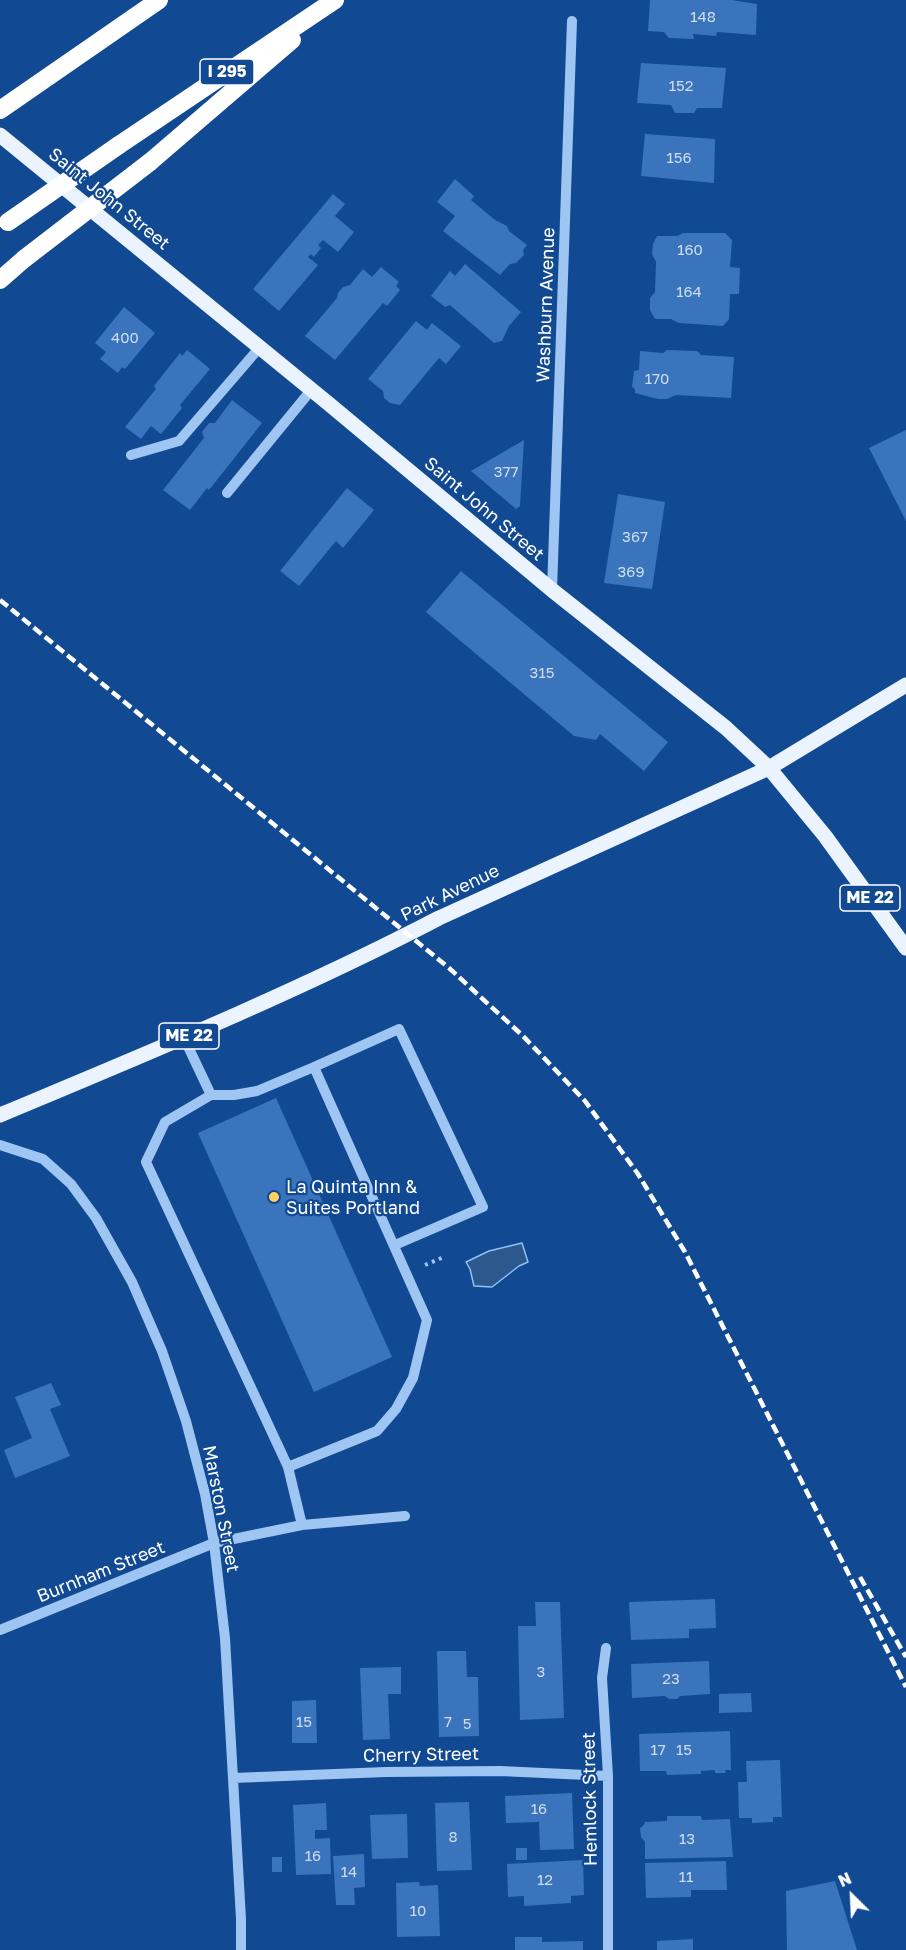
<!DOCTYPE html>
<style>
body{margin:0}
#map{position:relative;width:906px;height:1950px;overflow:hidden;background:#114a93;font-family:"Golos Text",sans-serif}
canvas{display:block}
.north{position:absolute;left:822px;top:1866px;width:60px;height:60px;-webkit-text-stroke:4px #114a93;paint-order:stroke;rotate:336deg;font-size:16px;font-weight:700;line-height:24px;text-align:center;color:#fff}
.north::after{content:'';display:block;margin:auto;width:21px;height:27px;background:#fff;clip-path:polygon(50% 0,100% 100%,50% 72%,0 100%)}
</style>
<div id="map">
<canvas width="906" height="1950"></canvas>
<div class="north">N</div>
</div>
<script>
const context = document.querySelector('canvas').getContext('2d');
context.lineJoin = 'round';
function fill(path, color) { context.fillStyle = color; context.fill(path, 'evenodd'); }
function trace(path, color, width, dash) { context.strokeStyle = color; context.lineWidth = width; context.lineCap = dash ? 'butt' : 'round'; context.setLineDash(dash || []); context.stroke(path); }
function label(font, color, halo, rows, align = 'center') {
  context.font = font + ' "Golos Text",sans-serif'; context.lineWidth = 4.5; context.setLineDash([]); context.textBaseline = 'middle'; context.strokeStyle = halo; context.fillStyle = color; for (const [text, x, y, turn = 0] of rows) {
    context.save(); context.translate(x, y); context.rotate((+turn || 0) * Math.PI / 180); context.textAlign = isNaN(turn) ? turn : align; if (halo) context.strokeText(text, 0, 0); context.fillText(text, 0, 0); context.restore();
  }
}
const water = new Path2D(`
 M 522,1243 L 528,1262 L 519,1266 L 492,1287 L 474,1286 L 470,1269 L 466,1262 L 489,1251 Z`);
const building = new Path2D(`
 M 650,0 L 731,0 L 757,4 L 756,35 L 717,32 L 716,36 L 693,34 L 694,39 L 669,38 L 664,32 L 648,31 Z
 M 641,63 L 726,68 L 722,108 L 697,108 L 694,113 L 675,113 L 671,105 L 637,103 Z
 M 645,134 L 715,139 L 714,183 L 641,176 Z
 M 455,179 L 474,196 L 471,200 L 495,220 L 507,226 L 509,231 L 527,245 L 523,250 L 524,255 L 516,263 L 510,264 L 500,275 L 443,231 L 455,216 L 437,202 Z
 M 333,194 L 345,204 L 335,216 L 354,232 L 338,252 L 323,240 L 318,245 L 321,248 L 314,257 L 311,254 L 308,257 L 318,265 L 279,311 L 253,289 Z
 M 683,233 L 725,233 L 732,240 L 730,267 L 740,268 L 739,294 L 730,294 L 729,319 L 723,326 L 679,323 L 671,319 L 655,319 L 650,310 L 650,298 L 655,292 L 656,262 L 652,254 L 653,244 L 657,236 L 677,236 Z
 M 465,264 L 521,312 L 509,326 L 502,341 L 494,343 L 450,305 L 445,307 L 431,296 L 450,271 L 455,276 Z
 M 381,267 L 399,282 L 396,286 L 400,290 L 387,306 L 383,303 L 335,360 L 305,336 L 337,298 L 338,293 L 343,287 L 350,285 L 363,269 L 372,277 Z
 M 124,307 L 155,333 L 125,369 L 122,367 L 118,373 L 100,359 L 106,352 L 95,343 Z
 M 416,321 L 427,330 L 432,323 L 461,346 L 446,364 L 439,358 L 400,405 L 390,403 L 384,398 L 383,391 L 368,379 Z
 M 187,350 L 210,369 L 180,405 L 182,408 L 161,434 L 151,426 L 141,439 L 125,427 L 156,389 L 154,386 L 180,353 L 182,356 Z
 M 667,350 L 697,351 L 701,355 L 734,357 L 731,398 L 676,395 L 667,399 L 658,399 L 635,393 L 635,389 L 632,387 L 634,371 L 639,370 L 640,351 L 663,353 Z
 M 232,400 L 262,423 L 209,490 L 207,488 L 190,510 L 163,490 L 204,438 L 202,432 L 209,423 L 215,423 Z
 M 906,430 L 906,521 L 869,448 Z
 M 524,440 L 520,506 L 516,509 L 471,471 Z
 M 347,488 L 374,510 L 343,548 L 336,541 L 299,586 L 280,571 Z
 M 618,494 L 665,502 L 652,589 L 604,583 Z
 M 461,571 L 668,742 L 644,771 L 600,734 L 596,740 L 574,736 L 426,612 Z
 M 276,1098 L 392,1357 L 314,1392 L 198,1133 Z
 M 51,1383 L 61,1405 L 50,1409 L 70,1456 L 15,1478 L 4,1450 L 32,1438 L 15,1397 Z
 M 715,1599 L 716,1628 L 689,1629 L 689,1638 L 631,1640 L 629,1602 Z
 M 535,1602 L 560,1602 L 564,1718 L 520,1720 L 518,1626 L 536,1626 Z
 M 437,1651 L 466,1651 L 467,1677 L 478,1677 L 479,1736 L 439,1737 Z
 M 709,1661 L 710,1694 L 680,1696 L 677,1699 L 669,1699 L 665,1696 L 632,1698 L 631,1664 Z
 M 401,1667 L 401,1694 L 388,1694 L 390,1739 L 363,1740 L 360,1668 Z
 M 751,1693 L 752,1712 L 719,1713 L 719,1694 Z
 M 316,1700 L 317,1743 L 292,1743 L 292,1701 Z
 M 730,1731 L 731,1770 L 725,1770 L 726,1773 L 715,1773 L 715,1770 L 701,1771 L 701,1774 L 667,1775 L 666,1771 L 640,1771 L 639,1734 Z
 M 780,1760 L 782,1817 L 773,1817 L 773,1822 L 752,1823 L 752,1818 L 739,1818 L 738,1782 L 747,1782 L 746,1761 Z
 M 572,1793 L 574,1849 L 540,1850 L 539,1822 L 506,1823 L 505,1796 Z
 M 469,1802 L 472,1870 L 437,1871 L 435,1803 Z
 M 326,1803 L 327,1830 L 315,1830 L 315,1839 L 330,1838 L 331,1874 L 296,1875 L 293,1805 Z
 M 407,1814 L 408,1858 L 372,1859 L 370,1815 Z
 M 667,1816 L 701,1816 L 702,1820 L 730,1819 L 733,1857 L 645,1859 L 645,1842 L 641,1837 L 640,1828 L 644,1825 L 645,1822 L 667,1821 Z
 M 516,1848 L 527,1848 L 527,1860 L 516,1860 Z
 M 364,1854 L 365,1887 L 354,1888 L 355,1905 L 336,1905 L 333,1856 Z
 M 272,1857 L 282,1857 L 282,1872 L 272,1872 Z
 M 583,1860 L 584,1895 L 571,1896 L 571,1903 L 524,1906 L 524,1896 L 508,1897 L 507,1864 Z
 M 726,1861 L 727,1890 L 691,1890 L 691,1897 L 646,1898 L 645,1863 Z
 M 835,1881 L 857,1950 L 787,1950 L 786,1891 Z
 M 419,1882 L 420,1886 L 438,1885 L 440,1936 L 397,1937 L 396,1883 Z
 M 515,1937 L 542,1937 L 542,1942 L 583,1941 L 583,1950 L 515,1950 Z
 M 693,1939 L 693,1950 L 657,1950 L 657,1941 Z`);
const path = new Path2D(`
 M 425,1265 L 444,1257`);
const minor = new Path2D(`
 M 131,455 L 179,441 L 260,347
 M 227,493 L 312,389
 M 552,590 L 572,21
 M 314,1067 L 399,1029 L 483,1207 L 395,1245
 M 211,1095 L 165,1122 L 146,1162 L 288,1467
 M 0,1145 L 43,1159 L 71,1184 L 96,1218 L 132,1282 L 162,1351 L 186,1421 L 205,1494 L 214,1543 L 225,1638 L 241,1919 L 241,1950
 M 302,1525 L 405,1516
 M 0,1630 L 214,1543 L 302,1525 L 288,1467 L 377,1431 L 396,1409 L 413,1378 L 427,1320 L 314,1067 L 257,1091 L 234,1095 L 211,1095 L 184,1038
 M 606,1648 L 602,1678 L 608,1776 L 608,1950
 M 233,1778 L 386,1772 L 500,1771 L 608,1776`);
const major = new Path2D(`
 M 0,135 L 329,404 L 552,590 L 726,728 L 769,768 L 825,836 L 906,948
 M 0,1115 C 148,1053 297,992 439,918 L 769,768 L 906,685`);
const highway = new Path2D(`
 M 0,110 L 159,0
 M 119,145 L 335,0
 M 150,162 L 292,40
 M 0,280 L 24,259`);
const rail = new Path2D(`
 M 0,600 L 449,968 L 523,1036 L 585,1101 L 638,1174 L 685,1252 L 906,1687
 M 860,1577 L 906,1657`);
const highwayBridge = new Path2D(`
 M 8,222 L 119,145
 M 24,259 L 150,162`);
const markers = [
 [274,1197,6,"#ffd161"]
];
const numberNames = [
 ["148",703,17],
 ["152",681,86],
 ["156",679,158],
 ["160",690,250],
 ["164",689,292],
 ["400",125,338],
 ["170",657,379],
 ["377",506,472],
 ["367",635,537],
 ["369",631,572],
 ["315",542,673],
 ["3",541,1672],
 ["23",671,1679],
 ["15",304,1722],
 ["7",448,1722],
 ["5",467,1724],
 ["17",658,1750],
 ["15",684,1750],
 ["16",539,1809],
 ["8",453,1837],
 ["13",687,1839],
 ["16",313,1856],
 ["14",349,1872],
 ["11",686,1877],
 ["12",545,1880],
 ["10",418,1911]
];
const shields = [
 [227,72,54],
 [870,898,60],
 [189,1036,60]
];
const shieldNames = [
 ["I 295",227,72],
 ["ME 22",870,898],
 ["ME 22",189,1036]
];
const streetNames = [
 ["Saint John Street",109,199,39],
 ["Washburn Avenue",546,305,-88],
 ["Saint John Street",484,509,40],
 ["Park Avenue",450,893,-26],
 ["Marston Street",221,1509,79],
 ["Burnham Street",101,1572,-22],
 ["Cherry Street",421,1755,-1],
 ["Hemlock Street",590,1799,-91]
];
const poiNames = [
 ["La Quinta Inn &",286,1187],
 ["Suites Portland",286,1208]
];
fill(water, '#2d588e');
trace(water, '#91c0f6', 1.5);
fill(building, '#3a74bc');
trace(path, '#9fc5f3', 4, [3, 4.5]);
trace(minor, '#9fc5f3', 10);
trace(major, '#ebf3ff', 15);
trace(highway, '#fff', 18);
trace(rail, '#fff', 4.5, [10, 4.5]);
trace(highwayBridge, '#fff', 18);
for (const [x, y, r, color] of markers) { const dot = new Path2D(); dot.arc(x, y, r, 0, 2 * Math.PI); context.fillStyle = color; context.fill(dot); trace(dot, '#114a93', 2); }
label('15px', '#cedcee', null, numberNames);
for (const [x, y, w] of shields) { const box = new Path2D(); box.roundRect(x - w / 2, y - 13, w, 26, 4.5); context.fillStyle = '#114a93'; context.fill(box); trace(box, '#fff', 1.5); }
label('bold 16px', '#fff', null, shieldNames);
label('18px', '#fff', '#114a93', streetNames);
label('18px', '#fff', '#114a93', poiNames, 'left');
</script>
